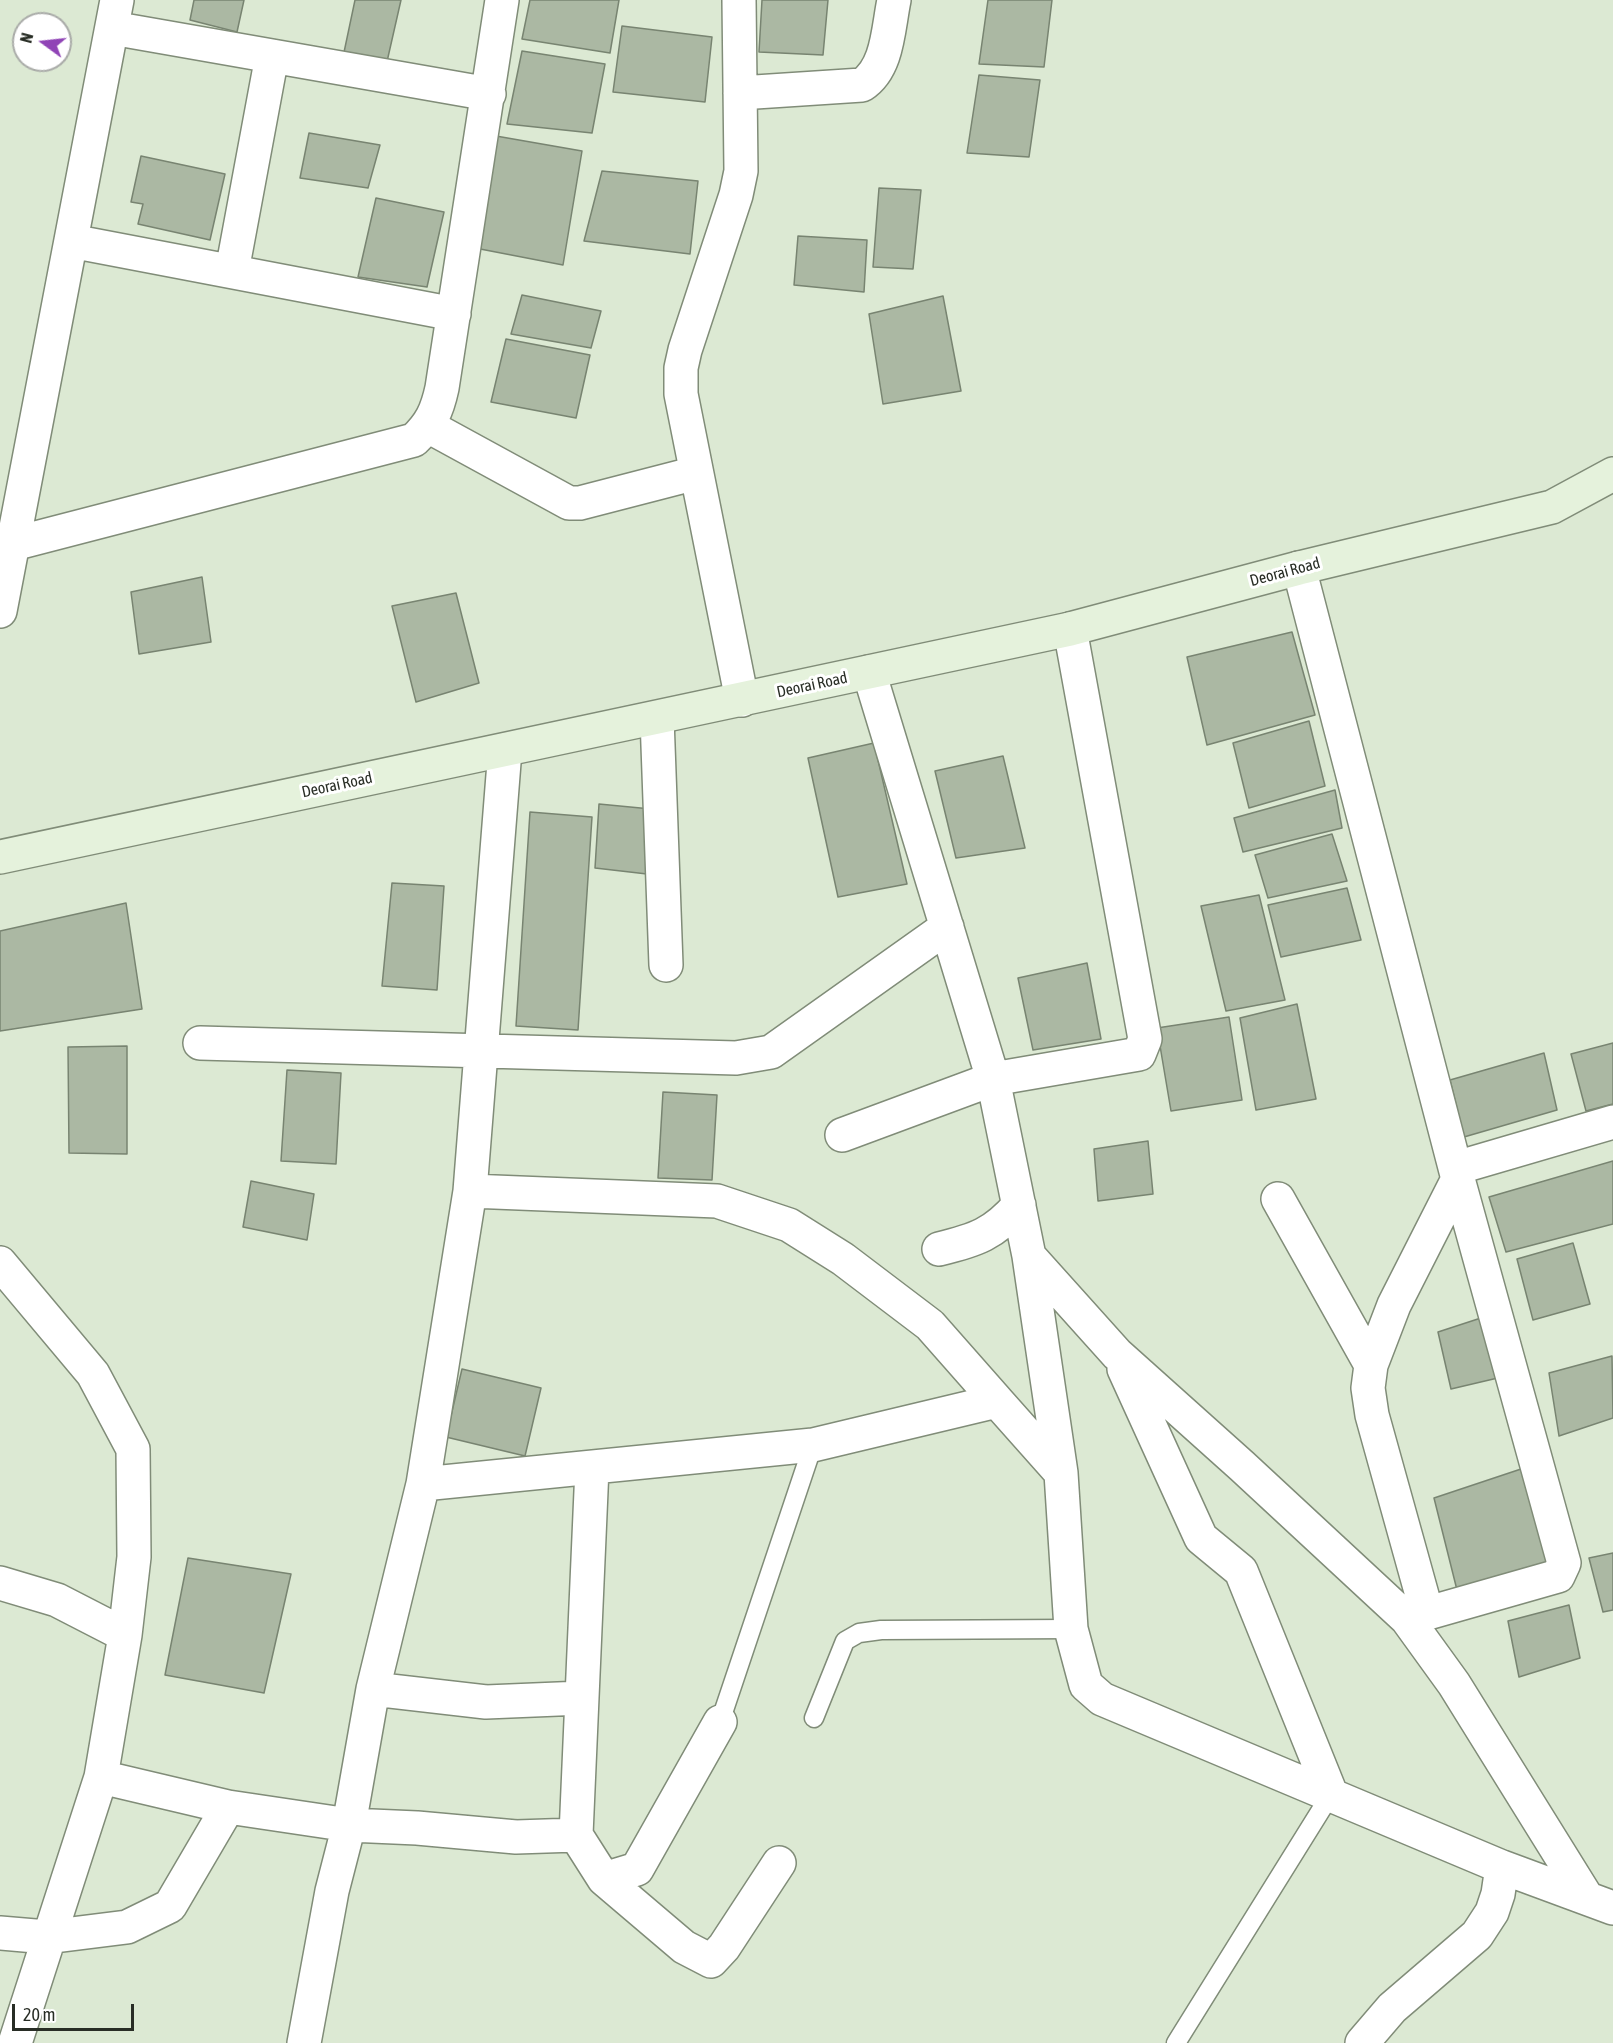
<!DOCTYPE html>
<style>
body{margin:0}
#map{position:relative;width:1613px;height:2043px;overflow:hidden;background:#dce9d3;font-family:"Asap Condensed",sans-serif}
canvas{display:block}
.north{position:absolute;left:12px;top:12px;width:60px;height:60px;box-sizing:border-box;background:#fff;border:2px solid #a9aba8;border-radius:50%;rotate:285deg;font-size:16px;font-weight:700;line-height:24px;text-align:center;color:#282d25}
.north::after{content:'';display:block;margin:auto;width:21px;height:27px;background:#9044b6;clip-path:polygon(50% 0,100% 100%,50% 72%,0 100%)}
.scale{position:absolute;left:12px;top:2004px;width:122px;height:27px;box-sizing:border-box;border:3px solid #282d25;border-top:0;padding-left:8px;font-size:18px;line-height:21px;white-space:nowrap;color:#282d25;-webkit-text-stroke:4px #fff;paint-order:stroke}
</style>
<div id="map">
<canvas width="1613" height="2043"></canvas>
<div class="north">N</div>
<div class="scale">20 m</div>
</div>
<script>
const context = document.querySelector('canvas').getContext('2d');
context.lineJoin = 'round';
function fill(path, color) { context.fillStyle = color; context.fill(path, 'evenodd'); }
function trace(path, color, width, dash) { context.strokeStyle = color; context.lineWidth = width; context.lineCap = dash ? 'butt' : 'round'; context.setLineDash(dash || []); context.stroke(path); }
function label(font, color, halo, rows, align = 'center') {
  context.font = font + ' "Asap Condensed",sans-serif'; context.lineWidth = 6; context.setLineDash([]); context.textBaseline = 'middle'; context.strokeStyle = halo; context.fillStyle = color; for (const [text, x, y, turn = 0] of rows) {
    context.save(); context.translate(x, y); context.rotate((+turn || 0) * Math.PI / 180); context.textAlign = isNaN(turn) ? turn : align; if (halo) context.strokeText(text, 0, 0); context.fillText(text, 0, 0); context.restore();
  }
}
const building = new Path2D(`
 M 194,0 L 244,0 L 237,32 L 190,20 Z
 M 355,0 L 401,0 L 386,66 L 343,57 Z
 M 530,0 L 619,0 L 610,53 L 522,39 Z
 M 762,0 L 828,0 L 823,55 L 759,52 Z
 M 988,0 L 1052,0 L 1044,67 L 979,64 Z
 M 622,26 L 712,37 L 705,102 L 613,92 Z
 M 522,51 L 605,64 L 592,133 L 507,124 Z
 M 979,75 L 1040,80 L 1029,157 L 967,153 Z
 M 309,133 L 380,145 L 368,188 L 300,178 Z
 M 496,136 L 582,151 L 563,265 L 475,248 Z
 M 141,156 L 225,174 L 210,240 L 138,224 L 143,204 L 131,202 Z
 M 602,171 L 698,181 L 690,254 L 584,241 Z
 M 879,188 L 921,190 L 913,269 L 873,267 Z
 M 376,198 L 444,212 L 427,287 L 358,277 Z
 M 798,236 L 867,240 L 864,292 L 794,285 Z
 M 522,295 L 601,311 L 591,348 L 511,334 Z
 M 943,296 L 961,391 L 883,404 L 869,314 Z
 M 506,339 L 590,355 L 576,418 L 491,402 Z
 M 202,577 L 211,642 L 139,654 L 131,592 Z
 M 456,593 L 479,683 L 416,702 L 392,606 Z
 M 1292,632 L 1315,715 L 1207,745 L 1187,657 Z
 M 1309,721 L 1325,786 L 1249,808 L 1233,743 Z
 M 874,743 L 907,884 L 838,897 L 808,758 Z
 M 1003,756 L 1025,848 L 956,858 L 935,771 Z
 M 1335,790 L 1342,828 L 1243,852 L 1234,818 Z
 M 599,804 L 651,809 L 647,874 L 595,868 Z
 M 530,812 L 592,817 L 578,1030 L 516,1026 Z
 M 1332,834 L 1347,881 L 1268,898 L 1255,855 Z
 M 392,883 L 444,886 L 437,990 L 382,986 Z
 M 1347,888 L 1361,940 L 1281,957 L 1268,905 Z
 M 1259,895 L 1285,1000 L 1226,1011 L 1201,906 Z
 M 126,903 L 142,1009 L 0,1031 L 0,931 Z
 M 1087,963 L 1101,1039 L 1033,1050 L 1018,978 Z
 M 1297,1004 L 1316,1099 L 1256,1110 L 1240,1018 Z
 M 1229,1017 L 1242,1100 L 1171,1111 L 1157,1028 Z
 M 1613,1043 L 1613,1104 L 1586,1111 L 1571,1054 Z
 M 127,1046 L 127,1154 L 69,1153 L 68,1047 Z
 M 1544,1053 L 1557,1110 L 1464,1137 L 1450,1080 Z
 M 287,1070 L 341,1073 L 336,1164 L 281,1161 Z
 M 663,1092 L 717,1095 L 712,1180 L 658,1178 Z
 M 1148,1141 L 1153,1194 L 1098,1201 L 1094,1149 Z
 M 1613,1161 L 1613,1224 L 1506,1252 L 1489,1197 Z
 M 251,1181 L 314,1194 L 307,1240 L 243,1227 Z
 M 1573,1243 L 1590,1304 L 1533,1320 L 1517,1259 Z
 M 1487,1316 L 1502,1377 L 1451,1389 L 1438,1332 Z
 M 1612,1356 L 1613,1418 L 1559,1436 L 1549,1373 Z
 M 462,1369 L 541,1388 L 525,1456 L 446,1437 Z
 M 1527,1467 L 1553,1565 L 1458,1594 L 1434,1498 Z
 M 1613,1553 L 1613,1610 L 1603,1612 L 1589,1558 Z
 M 188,1558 L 291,1574 L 264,1693 L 165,1675 Z
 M 1569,1605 L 1580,1658 L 1519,1677 L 1508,1621 Z`);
const lane = new Path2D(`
 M 814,1718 L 845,1641 L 859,1633 L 881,1630 L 1071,1629
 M 720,1722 L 813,1445
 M 1176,2043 L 1331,1794`);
const street = new Path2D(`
 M 739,0 L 741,171 L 736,195 L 685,350 L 681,368 L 681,394 L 742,700
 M 112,28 L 489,94
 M 740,93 L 862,85 C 888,68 888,29 894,0
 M 71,241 L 454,314
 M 232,271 L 272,56
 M 428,426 L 569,503 L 580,503 L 696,473
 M 13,544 L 414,440 C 431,424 437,411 442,388 L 502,0
 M 1299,568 L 1458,1179 L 1564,1563 L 1558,1576 L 1407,1619
 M 0,611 L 117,0
 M 869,672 L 993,1079 L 1029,1256 L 1061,1473 L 1071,1629 L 1086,1685 L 1102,1699 L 1502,1867 L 1613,1908
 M 657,718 L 666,965
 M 200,1043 L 736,1058 L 771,1052 L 947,927
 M 842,1135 L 993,1079 L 1139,1054 L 1145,1039 L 1070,629
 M 1456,1168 L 1613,1122
 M 470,1191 L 717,1201 L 789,1225 L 843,1259 L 930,1325 L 997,1401
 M 1278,1199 L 1371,1365
 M 939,1249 C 976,1240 994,1234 1019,1205
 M 1029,1256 L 1117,1354 L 1242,1466 L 1407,1619 L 1454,1684 L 1587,1898
 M 0,1263 L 93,1374 L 133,1449 L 134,1557 L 125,1635 L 101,1777 L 15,2043
 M 1124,1369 L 1201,1538 L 1241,1571 L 1331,1794
 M 592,1468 L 576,1835 L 604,1879 L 637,1869 L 720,1722
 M 423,1484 L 813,1445 L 997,1401 L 1061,1473
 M 0,1583 L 57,1600 L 125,1635
 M 1427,1613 L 1372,1415 L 1368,1388 L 1371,1365 L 1394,1305 L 1458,1179
 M 373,1689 L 486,1702 L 582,1698
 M 101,1777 L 228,1807 L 349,1825 L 417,1828 L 516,1837 L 576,1835
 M 604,1879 L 684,1947 L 711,1961 L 724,1947 L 779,1863
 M 0,1933 L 47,1937 L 127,1927 L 170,1906 L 228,1807
 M 304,2043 L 332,1891 L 349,1825 L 373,1689 L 423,1484 L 470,1191 L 505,750
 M 1362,2043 L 1392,2008 L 1477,1935 L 1492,1912 L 1498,1894 L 1502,1867`);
const secondary = new Path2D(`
 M 0,857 L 1070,629 L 1299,568 L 1552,507 L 1613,474`);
const streetNames = [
 ["Deorai Road",1285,572,-15],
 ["Deorai Road",812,685,-12],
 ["Deorai Road",337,785,-12]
];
fill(building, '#abb8a3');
trace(building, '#788471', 1.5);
trace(lane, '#808c78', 21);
trace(street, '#808c78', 36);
trace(secondary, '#808c78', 36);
trace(lane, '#fff', 18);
trace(street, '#fff', 33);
trace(secondary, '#e5f2dc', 33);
label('16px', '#282d25', '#fff', streetNames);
</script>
